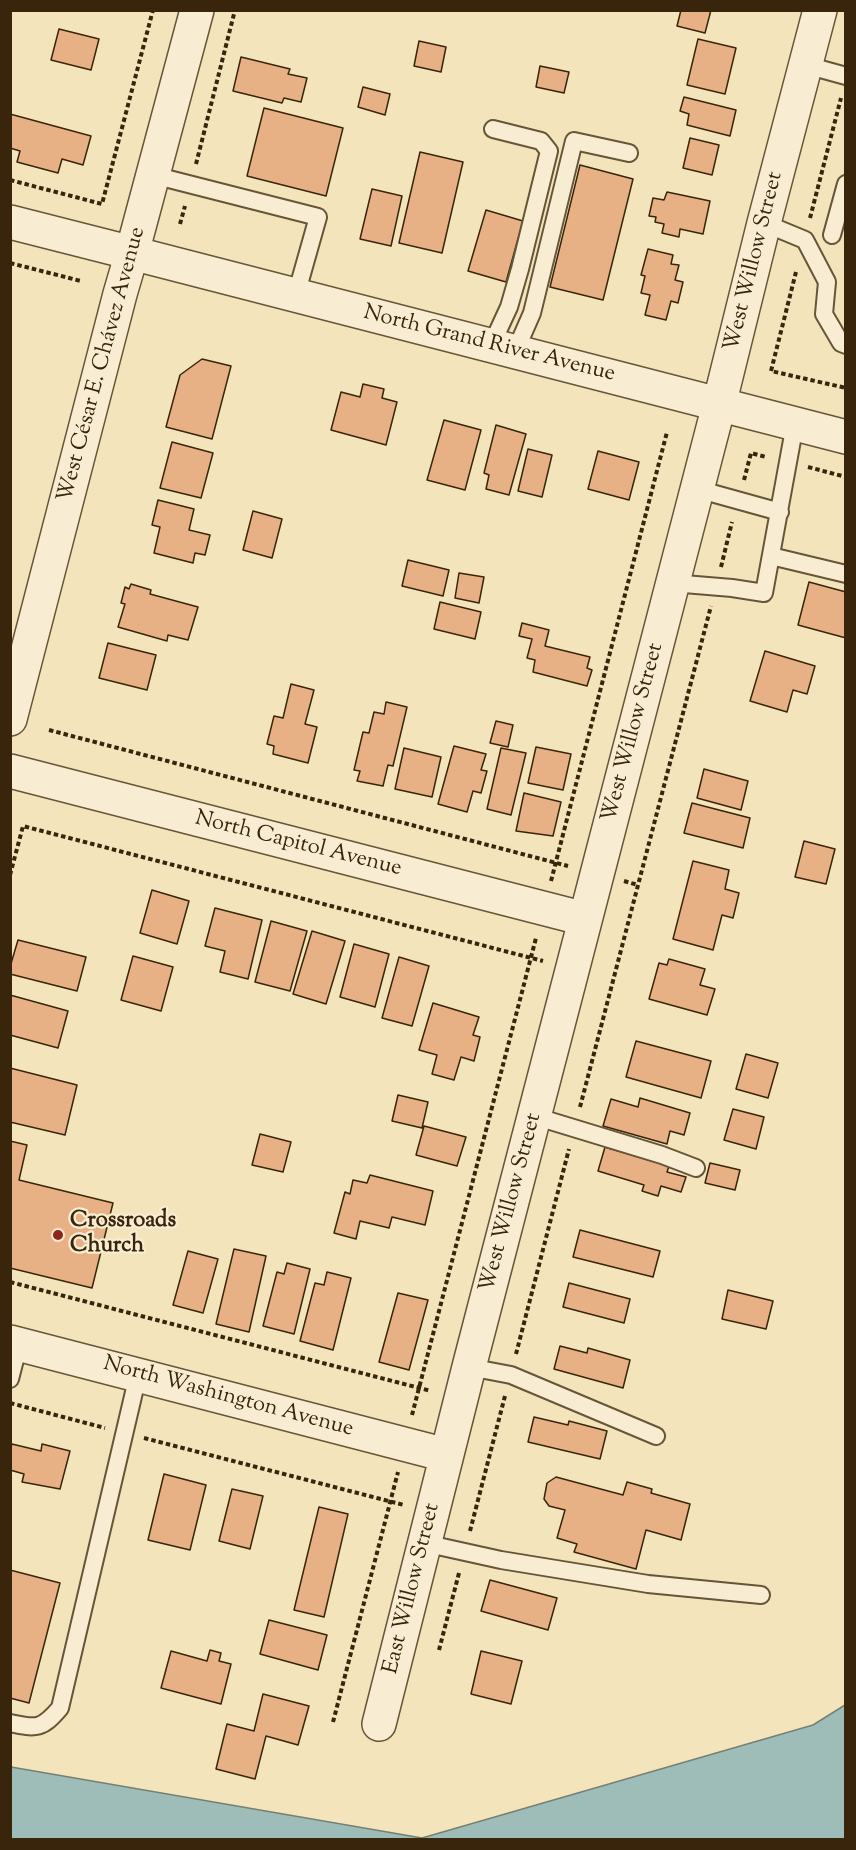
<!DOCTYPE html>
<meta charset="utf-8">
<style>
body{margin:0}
#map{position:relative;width:856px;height:1850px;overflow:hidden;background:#f4e4bb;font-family:"Sorts Mill Goudy",serif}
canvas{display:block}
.frame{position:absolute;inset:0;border:12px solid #38250b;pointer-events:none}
</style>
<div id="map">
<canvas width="856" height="1850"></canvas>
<div class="frame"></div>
</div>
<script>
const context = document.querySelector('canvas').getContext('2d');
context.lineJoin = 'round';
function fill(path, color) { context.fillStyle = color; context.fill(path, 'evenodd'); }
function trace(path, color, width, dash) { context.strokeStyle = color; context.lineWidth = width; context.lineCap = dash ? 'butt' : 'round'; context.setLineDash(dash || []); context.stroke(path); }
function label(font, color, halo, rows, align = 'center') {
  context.font = font + ' "Sorts Mill Goudy",serif'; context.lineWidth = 4.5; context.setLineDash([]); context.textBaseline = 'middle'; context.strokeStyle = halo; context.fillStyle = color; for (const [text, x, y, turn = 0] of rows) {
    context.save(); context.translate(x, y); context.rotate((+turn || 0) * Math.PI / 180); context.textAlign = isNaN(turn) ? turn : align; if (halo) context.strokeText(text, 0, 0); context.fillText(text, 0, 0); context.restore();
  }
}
const water = new Path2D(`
 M 845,1705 L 845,1839 L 11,1839 L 11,1767 L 422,1838 L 813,1725 Z`);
const building = new Path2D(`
 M 681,10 L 711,10 L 705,33 L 677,26 Z
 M 59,29 L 99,39 L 91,70 L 51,60 Z
 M 698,39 L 736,48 L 725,94 L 687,85 Z
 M 419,41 L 446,47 L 441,72 L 414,66 Z
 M 241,57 L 290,69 L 288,74 L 307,78 L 301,102 L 284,98 L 282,103 L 233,91 Z
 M 540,66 L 569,72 L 564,93 L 536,87 Z
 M 363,87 L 390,94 L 385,115 L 358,107 Z
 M 684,97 L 736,110 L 730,136 L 687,125 L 689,114 L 680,111 Z
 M 264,108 L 343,128 L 326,196 L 247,176 Z
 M 10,114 L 91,136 L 83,165 L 62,159 L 58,173 L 17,162 L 20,151 L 10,148 Z
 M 690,138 L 719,145 L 712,175 L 683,168 Z
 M 420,152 L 463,162 L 442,253 L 399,243 Z
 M 580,165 L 633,179 L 603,300 L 550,287 Z
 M 372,189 L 402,196 L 391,246 L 360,239 Z
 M 667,192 L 710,201 L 703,234 L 680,229 L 679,237 L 662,233 L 664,224 L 655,222 L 656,217 L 649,216 L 653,198 L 664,200 Z
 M 486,210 L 523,221 L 506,282 L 468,271 Z
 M 648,249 L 673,255 L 671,264 L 679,265 L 675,280 L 683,282 L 678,303 L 671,301 L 666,320 L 645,315 L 650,295 L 641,293 L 645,276 L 641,275 Z
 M 202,359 L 231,366 L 212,439 L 166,427 L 180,375 Z
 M 363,384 L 384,389 L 382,398 L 397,402 L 386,445 L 331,430 L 341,392 L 360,397 Z
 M 444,420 L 481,430 L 465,490 L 427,480 Z
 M 496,425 L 526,434 L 509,495 L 486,489 L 489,475 L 484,473 Z
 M 172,442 L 213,453 L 201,498 L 160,488 Z
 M 528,449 L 552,455 L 542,497 L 518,491 Z
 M 598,451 L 639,462 L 629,500 L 588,489 Z
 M 158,500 L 194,509 L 189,530 L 210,535 L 205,555 L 195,553 L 193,563 L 154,553 L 160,527 L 152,525 Z
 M 253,511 L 282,519 L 272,558 L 243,550 Z
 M 408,560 L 449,570 L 443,596 L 402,586 Z
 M 459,573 L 484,577 L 479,603 L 455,598 Z
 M 809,582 L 846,592 L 846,638 L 798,625 Z
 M 131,584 L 151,590 L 150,594 L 198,607 L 188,640 L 168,635 L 167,641 L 118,627 L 125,604 L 121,603 L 125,587 L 129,589 Z
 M 440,602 L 481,612 L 475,639 L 434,629 Z
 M 522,623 L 549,630 L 545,646 L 590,657 L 587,668 L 592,670 L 587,686 L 533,672 L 535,660 L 527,658 L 532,639 L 519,636 Z
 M 108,643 L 156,655 L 147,690 L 99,678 Z
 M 765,651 L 815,666 L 807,694 L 793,690 L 787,712 L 750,701 Z
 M 291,684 L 314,690 L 305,724 L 317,727 L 308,763 L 273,754 L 274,746 L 267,744 L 274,716 L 283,718 Z
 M 386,702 L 407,707 L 393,766 L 388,765 L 383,786 L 357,781 L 360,771 L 354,770 L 363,732 L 369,733 L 374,712 L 384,714 Z
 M 496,721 L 513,725 L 508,747 L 490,743 Z
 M 454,746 L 486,754 L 481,770 L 487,771 L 481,793 L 473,791 L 467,812 L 438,804 Z
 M 536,747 L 571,754 L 563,790 L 528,783 Z
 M 404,748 L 441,757 L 432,797 L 395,789 Z
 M 501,748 L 526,753 L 511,815 L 487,809 Z
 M 704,769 L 748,781 L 741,810 L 697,798 Z
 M 524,793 L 561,802 L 553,836 L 516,831 Z
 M 692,803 L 750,818 L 743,848 L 684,833 Z
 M 804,841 L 835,849 L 826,884 L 795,877 Z
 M 693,861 L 729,870 L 725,889 L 739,893 L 733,918 L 722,915 L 713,950 L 673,939 Z
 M 152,890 L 189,901 L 177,944 L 140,933 Z
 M 215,908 L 262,920 L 248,979 L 220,972 L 225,951 L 205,946 Z
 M 271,921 L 307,931 L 290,991 L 255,982 Z
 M 312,931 L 345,941 L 326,1004 L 293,994 Z
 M 18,940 L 86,957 L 77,991 L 10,974 L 10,967 Z
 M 354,944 L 389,954 L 375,1007 L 340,997 Z
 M 133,956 L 173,967 L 161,1011 L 121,1000 Z
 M 399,957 L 429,966 L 412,1026 L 382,1018 Z
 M 669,959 L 705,969 L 700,985 L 715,989 L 707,1015 L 649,999 L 659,963 L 667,965 Z
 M 10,995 L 68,1011 L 58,1048 L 10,1035 Z
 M 433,1003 L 479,1017 L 473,1035 L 480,1037 L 474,1061 L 461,1057 L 454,1080 L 432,1074 L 437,1055 L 419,1050 Z
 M 636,1041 L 711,1061 L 701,1098 L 626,1077 Z
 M 746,1054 L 778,1063 L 768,1098 L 736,1089 Z
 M 10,1068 L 77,1085 L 65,1135 L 10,1122 Z
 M 398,1095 L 428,1102 L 422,1128 L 392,1121 Z
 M 640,1098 L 690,1113 L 684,1135 L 670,1131 L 667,1144 L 603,1126 L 611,1099 L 638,1107 Z
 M 733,1109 L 764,1117 L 756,1149 L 724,1140 Z
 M 424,1126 L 466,1137 L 457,1166 L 416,1155 Z
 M 260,1134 L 291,1142 L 283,1172 L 252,1165 Z
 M 10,1141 L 27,1145 L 19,1180 L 113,1203 L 92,1288 L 10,1268 Z
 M 605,1147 L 669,1166 L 667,1172 L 686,1177 L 681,1192 L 661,1186 L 658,1196 L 642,1191 L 644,1185 L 598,1171 Z
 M 710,1163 L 740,1170 L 735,1190 L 705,1183 Z
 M 370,1175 L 433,1191 L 425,1225 L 392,1217 L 389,1228 L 360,1221 L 356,1239 L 334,1233 L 345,1192 L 350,1194 L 353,1180 L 367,1183 Z
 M 580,1230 L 660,1251 L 653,1277 L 573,1257 Z
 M 234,1249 L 266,1256 L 249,1332 L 216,1324 Z
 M 188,1251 L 218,1259 L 203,1313 L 173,1305 Z
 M 287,1263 L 310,1269 L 294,1334 L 263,1326 L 277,1272 L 284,1274 Z
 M 327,1272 L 351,1278 L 333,1350 L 300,1341 L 315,1283 L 324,1285 Z
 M 569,1283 L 630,1299 L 624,1323 L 563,1307 Z
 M 728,1290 L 773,1301 L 766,1329 L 722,1319 Z
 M 398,1293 L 428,1300 L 409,1370 L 379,1362 Z
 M 560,1346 L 587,1353 L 588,1348 L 630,1360 L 623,1388 L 554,1369 Z
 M 534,1417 L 568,1425 L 569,1421 L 607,1431 L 600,1459 L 528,1442 Z
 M 12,1444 L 41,1451 L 42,1444 L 70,1451 L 60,1489 L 22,1482 L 24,1474 L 10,1470 L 10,1450 Z
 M 164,1474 L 206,1485 L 190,1550 L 148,1540 Z
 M 556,1477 L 623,1495 L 627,1482 L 652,1489 L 651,1493 L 690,1504 L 681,1540 L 646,1530 L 636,1569 L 574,1552 L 577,1544 L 557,1538 L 565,1510 L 549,1506 L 544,1499 L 547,1483 Z
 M 232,1489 L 263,1496 L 250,1549 L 219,1541 Z
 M 319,1507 L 348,1514 L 324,1617 L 294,1610 Z
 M 10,1570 L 60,1583 L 29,1703 L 10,1698 Z
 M 490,1580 L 557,1598 L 548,1630 L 481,1611 Z
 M 269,1620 L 327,1635 L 318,1670 L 260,1654 Z
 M 210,1650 L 221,1653 L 219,1661 L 231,1664 L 221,1704 L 161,1688 L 171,1651 L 207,1661 Z
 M 481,1651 L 522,1661 L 511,1704 L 471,1694 Z
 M 263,1694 L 309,1706 L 298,1745 L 266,1736 L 255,1779 L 216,1769 L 227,1724 L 254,1731 Z`);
const path = new Path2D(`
 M 196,164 L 235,10
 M 10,180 L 102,204 L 153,10
 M 810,218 L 841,98
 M 180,224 L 185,206
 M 10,263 L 81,281
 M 796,272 L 771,371 L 846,388
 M 808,467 L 846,477
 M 744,480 L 751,453 L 766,457
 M 721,567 L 732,522
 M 49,730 L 568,866
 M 10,875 L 23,826 L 543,961
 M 551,881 L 667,432
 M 624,881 L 638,885
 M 580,1107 L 711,606
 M 10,1282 L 431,1391
 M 516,1354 L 569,1149
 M 10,1403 L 105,1428
 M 412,1415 L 536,938
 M 144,1438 L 404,1505
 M 470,1531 L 505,1396
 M 439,1650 L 459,1573
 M 333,1722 L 398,1472`);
const service = new Path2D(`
 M 806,65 L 846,76
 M 153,175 L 318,217 L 296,295
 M 764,223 L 805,240 L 827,282 L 824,314 L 841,343 L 846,345
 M 832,235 L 846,184
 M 491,346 L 509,307 L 520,269 L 549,151 L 541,141 L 493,129
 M 515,352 L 532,313 L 574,141 L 629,153
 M 697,489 L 780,512
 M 771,556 L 846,574
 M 672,583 L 732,588 L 764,593 L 795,424
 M 534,1116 L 662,1155 L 696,1168
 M 469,1367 L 511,1375 L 656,1436
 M 10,1379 L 19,1344
 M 424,1543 L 501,1560 L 648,1584 L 761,1595
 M 10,1723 C 37,1729 42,1729 60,1708 L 138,1375`);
const minor = new Path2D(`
 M 10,222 L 132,253 L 197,10
 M 10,771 L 585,919
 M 10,1342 L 446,1455
 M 379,1724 L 469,1367 L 719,405`);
const tertiary = new Path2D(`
 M 719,405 L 764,223 L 820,10
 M 10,719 L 120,294 L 132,253 L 846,437`);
const markers = [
 [58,1235,6,"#8f2418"]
];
const streetNames = [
 ["West Willow Street",755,262,-76],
 ["North Grand River Avenue",489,345,14],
 ["West César E. Chávez Avenue",103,365,-75],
 ["West Willow Street",634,733,-75],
 ["North Capitol Avenue",298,845,14],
 ["West Willow Street",512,1203,-75],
 ["North Washington Avenue",228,1398,15],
 ["East Willow Street",413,1589,-76]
];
const poiNames = [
 ["Crossroads",70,1222],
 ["Church",70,1247]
];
fill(water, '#9ebdb8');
trace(water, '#758073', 1.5);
fill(building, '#e7b185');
trace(building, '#38250b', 1.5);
trace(service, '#675537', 20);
trace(minor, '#675537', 36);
trace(tertiary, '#675537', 36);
trace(path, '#38250b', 4, [4.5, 3]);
trace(service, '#f8edd3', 16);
trace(minor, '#f8edd3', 33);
trace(tertiary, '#f8edd3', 33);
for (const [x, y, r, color] of markers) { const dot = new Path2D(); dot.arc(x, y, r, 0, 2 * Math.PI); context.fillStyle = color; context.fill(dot); trace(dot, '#f8edd3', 2); }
label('22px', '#38250b', '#f8edd3', streetNames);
label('bold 22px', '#38250b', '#f8edd3', poiNames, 'left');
</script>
